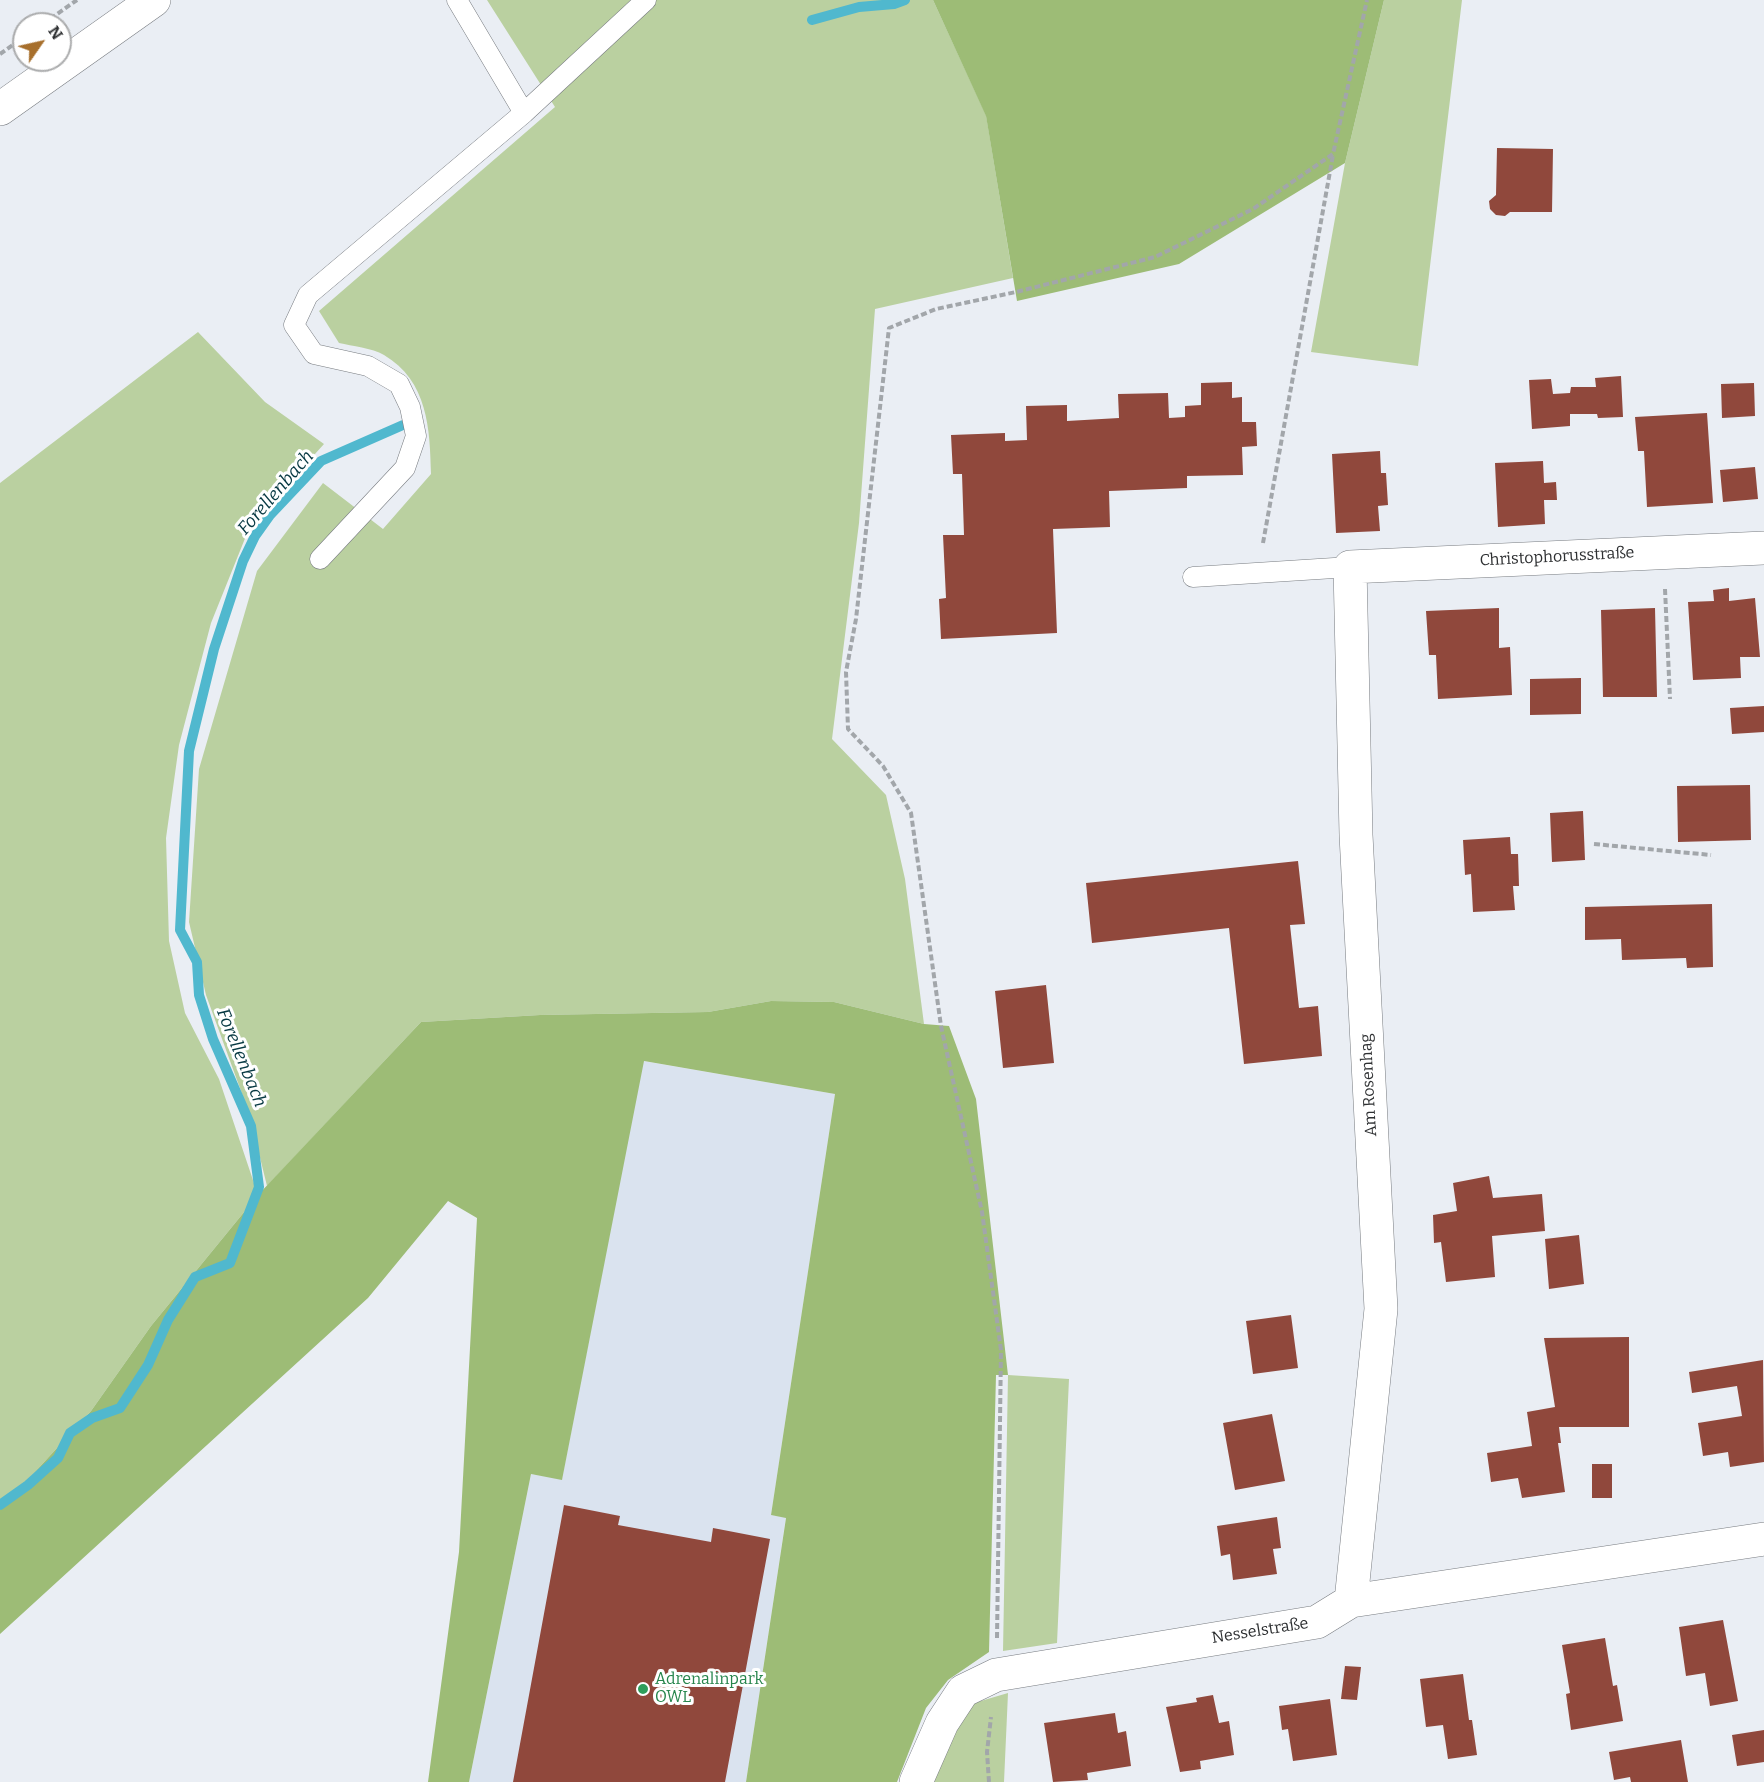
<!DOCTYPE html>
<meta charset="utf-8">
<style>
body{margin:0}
#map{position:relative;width:1764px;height:1782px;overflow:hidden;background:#eaeef4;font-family:Bitter,serif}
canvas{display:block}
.north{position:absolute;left:12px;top:12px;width:60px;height:60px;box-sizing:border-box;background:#fff;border:2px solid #abacad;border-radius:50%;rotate:56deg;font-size:16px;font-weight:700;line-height:24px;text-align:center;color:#2e3032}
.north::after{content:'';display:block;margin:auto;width:21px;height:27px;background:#a76f2c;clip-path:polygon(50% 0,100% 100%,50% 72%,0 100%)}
</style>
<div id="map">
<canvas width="1764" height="1782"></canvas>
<div class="north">N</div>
</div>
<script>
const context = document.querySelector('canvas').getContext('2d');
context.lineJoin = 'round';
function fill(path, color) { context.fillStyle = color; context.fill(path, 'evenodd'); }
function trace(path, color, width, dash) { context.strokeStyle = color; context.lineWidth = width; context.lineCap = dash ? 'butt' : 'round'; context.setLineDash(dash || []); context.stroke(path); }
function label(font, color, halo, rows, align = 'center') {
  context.font = font + ' Bitter,serif'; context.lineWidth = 6; context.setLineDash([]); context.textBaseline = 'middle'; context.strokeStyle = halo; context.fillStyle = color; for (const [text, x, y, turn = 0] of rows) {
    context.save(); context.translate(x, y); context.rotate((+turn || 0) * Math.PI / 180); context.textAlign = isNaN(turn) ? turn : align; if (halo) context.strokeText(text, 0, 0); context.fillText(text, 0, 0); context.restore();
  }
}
const built = new Path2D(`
 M 643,1061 L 835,1094 L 771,1515 L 786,1517 L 746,1782 L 469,1782 L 531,1474 L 562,1479 Z`);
const green = new Path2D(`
 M 487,0 L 933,0 L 986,115 L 1013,278 L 875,309 L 859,523 L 832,739 L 886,795 L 905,879 L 924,1024 L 834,1002 L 771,1001 L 708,1012 L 540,1015 L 421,1022 L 267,1186 L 249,1113 L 206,995 L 189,922 L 199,769 L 257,571 L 323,483 L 383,529 L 431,474 C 430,429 428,381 384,355 C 372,348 352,346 339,343 L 319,311 L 555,107 Z
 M 1384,0 L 1462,0 L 1418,366 L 1311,352 L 1345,163 Z
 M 198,332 L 265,402 L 324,444 L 250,526 L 211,623 L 179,745 L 166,838 L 169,941 L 185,1013 L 219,1079 L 258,1195 L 151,1326 L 91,1411 L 0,1510 L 0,483 Z
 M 1008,1375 L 1069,1379 L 1057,1643 L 1003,1651 Z
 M 1008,1693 L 1004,1782 L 933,1782 L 954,1731 L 974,1703 Z`);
const forest = new Path2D(`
 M 933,0 L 1384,0 L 1345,163 L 1179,264 L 1017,301 L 986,116 Z
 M 771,1001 L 834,1002 L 924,1024 L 949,1026 L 976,1099 L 1008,1375 L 996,1375 L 989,1652 L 948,1680 L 926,1708 L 897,1782 L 746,1782 L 786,1518 L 771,1515 L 835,1094 L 644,1061 L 562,1480 L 531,1474 L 469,1782 L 428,1782 L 459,1552 L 477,1218 L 448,1201 L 368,1298 L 0,1634 L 0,1510 L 91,1411 L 151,1326 L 258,1195 L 421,1022 L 540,1015 L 708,1012 Z`);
const stream = new Path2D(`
 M 812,20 L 859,7 L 894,4 L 905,0
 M 0,1505 L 28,1485 L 58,1458 L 70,1433 L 92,1418 L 120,1408 L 148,1365 L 168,1320 L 195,1277 L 230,1263 L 259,1187 L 251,1126 L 213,1039 L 199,995 L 197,962 L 180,930 L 189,751 L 214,649 L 243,561 L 255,536 L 270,515 L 321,461 L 403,425`);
const building = new Path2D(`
 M 1497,148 L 1553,149 L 1552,212 L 1510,212 L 1505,216 L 1496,215 L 1490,209 L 1489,201 L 1496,195 Z
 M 1621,376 L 1623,417 L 1598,418 L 1597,414 L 1570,414 L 1570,426 L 1532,429 L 1529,380 L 1551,379 L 1553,394 L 1570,393 L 1571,387 L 1596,387 L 1595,378 Z
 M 1232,382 L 1232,398 L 1242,397 L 1242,422 L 1256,422 L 1257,446 L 1242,447 L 1243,475 L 1187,476 L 1187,488 L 1109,491 L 1110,527 L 1053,529 L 1057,633 L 941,639 L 939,599 L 946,598 L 943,535 L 964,535 L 962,474 L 953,474 L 951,435 L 1005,433 L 1005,441 L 1027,440 L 1026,406 L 1067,405 L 1067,421 L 1119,418 L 1118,394 L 1168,393 L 1169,418 L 1185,417 L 1185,406 L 1201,405 L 1201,383 Z
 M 1754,383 L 1755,416 L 1722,418 L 1721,384 Z
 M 1707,413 L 1713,503 L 1647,507 L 1644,451 L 1638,451 L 1635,417 Z
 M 1380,451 L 1381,473 L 1386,473 L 1388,505 L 1378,506 L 1380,531 L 1336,533 L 1332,454 Z
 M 1543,461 L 1544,483 L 1556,482 L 1557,500 L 1544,500 L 1545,524 L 1498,527 L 1495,463 Z
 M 1755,467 L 1758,499 L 1723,502 L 1720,470 Z
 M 1729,588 L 1729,601 L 1755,598 L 1760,657 L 1740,657 L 1741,678 L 1693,680 L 1688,602 L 1714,601 L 1713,590 Z
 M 1499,608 L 1499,648 L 1510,647 L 1512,695 L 1438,699 L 1436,655 L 1429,655 L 1426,611 Z
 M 1655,608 L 1657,697 L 1603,697 L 1601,610 Z
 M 1581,678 L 1581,714 L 1530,715 L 1530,679 Z
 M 1764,706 L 1764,732 L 1732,734 L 1730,708 Z
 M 1750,785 L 1751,840 L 1678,842 L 1677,786 Z
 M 1583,811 L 1585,860 L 1552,862 L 1550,813 Z
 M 1510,837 L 1511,854 L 1518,854 L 1519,886 L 1513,886 L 1515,910 L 1473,912 L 1471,874 L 1465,875 L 1463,840 Z
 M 1298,861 L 1305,924 L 1290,925 L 1299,1008 L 1318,1006 L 1322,1056 L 1244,1064 L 1229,928 L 1092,943 L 1086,883 Z
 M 1712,904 L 1713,967 L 1687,968 L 1686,958 L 1622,960 L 1621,939 L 1585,940 L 1585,907 Z
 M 1046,985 L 1054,1063 L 1003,1068 L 995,991 Z
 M 1489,1176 L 1493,1198 L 1542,1194 L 1545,1231 L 1492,1236 L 1495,1277 L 1446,1282 L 1441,1242 L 1434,1243 L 1433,1215 L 1457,1211 L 1453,1183 Z
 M 1579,1235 L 1584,1284 L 1549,1289 L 1545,1239 Z
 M 1291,1315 L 1298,1368 L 1253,1374 L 1246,1321 Z
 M 1629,1337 L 1629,1427 L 1559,1427 L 1561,1443 L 1558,1443 L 1565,1492 L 1522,1498 L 1518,1478 L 1491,1482 L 1487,1453 L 1532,1446 L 1527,1412 L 1555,1407 L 1544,1338 Z
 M 1763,1360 L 1764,1462 L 1730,1467 L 1728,1452 L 1703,1456 L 1698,1423 L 1742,1416 L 1737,1386 L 1692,1393 L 1689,1372 Z
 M 1272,1414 L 1285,1481 L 1235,1490 L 1223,1423 Z
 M 1592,1464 L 1612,1464 L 1612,1498 L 1592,1498 Z
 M 564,1505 L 620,1516 L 618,1525 L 711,1542 L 713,1528 L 770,1539 L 725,1782 L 513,1782 Z
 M 1277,1517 L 1281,1548 L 1273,1549 L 1277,1574 L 1233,1580 L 1230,1554 L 1221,1556 L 1217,1526 Z
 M 1723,1620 L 1738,1701 L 1710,1706 L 1705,1673 L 1686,1676 L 1679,1627 Z
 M 1605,1638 L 1613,1686 L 1617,1685 L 1623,1721 L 1571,1730 L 1566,1694 L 1570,1693 L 1562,1645 Z
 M 1345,1666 L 1361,1667 L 1357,1700 L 1341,1699 Z
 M 1463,1674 L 1469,1720 L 1472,1720 L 1477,1755 L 1448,1759 L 1443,1725 L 1426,1727 L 1420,1679 Z
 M 1213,1695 L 1219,1723 L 1229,1721 L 1234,1755 L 1200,1761 L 1201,1769 L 1180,1772 L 1166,1707 L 1197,1702 L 1196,1698 Z
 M 1330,1699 L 1337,1755 L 1293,1761 L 1288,1729 L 1282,1730 L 1279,1706 Z
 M 1115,1713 L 1118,1733 L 1126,1731 L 1131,1766 L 1087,1773 L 1088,1780 L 1053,1782 L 1044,1723 Z
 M 1764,1730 L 1764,1762 L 1737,1766 L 1732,1735 Z
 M 1681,1740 L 1688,1782 L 1631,1782 L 1630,1777 L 1614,1780 L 1609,1752 Z`);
const path = new Path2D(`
 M 43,24 L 77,0
 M 0,54 L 24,37
 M 1263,543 L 1333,155
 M 1665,589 L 1670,699
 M 1594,844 L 1711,855
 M 997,1638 L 1001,1350 L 982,1212 L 941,1026 L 911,813 L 883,766 L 848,729 L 846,672 L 856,619 L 889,328 L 936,309 L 1016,292 L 1155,257 L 1253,209 L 1333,154 L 1367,0
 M 989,1782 L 987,1752 L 991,1717`);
const lane = new Path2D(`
 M 524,113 L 646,0
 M 320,559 L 405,468 L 416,436 L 410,407 L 399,384 L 368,366 L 314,354 L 294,325 L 308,295 L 524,113 L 457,0
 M 1193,577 L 1350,567`);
const street = new Path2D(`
 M 1351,1601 L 1381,1309 L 1356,835 L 1350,567 L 1764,548
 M 916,1782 L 942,1723 L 963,1691 L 996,1675 L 1317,1622 L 1351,1601 L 1764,1539`);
const secondary = new Path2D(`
 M 0,109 L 154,0`);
const markers = [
 [643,1689,6,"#2e9e5b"]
];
const streetNames = [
 ["Christophorusstraße",1557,557,-3],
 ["Am Rosenhag",1369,1085,-93],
 ["Nesselstraße",1260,1631,-9]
];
const leisureNames = [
 ["Adrenalinpark",655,1680],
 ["OWL",655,1698]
];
const waterNames = [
 ["Forellenbach",276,493,-49],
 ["Forellenbach",241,1058,68]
];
fill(built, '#dae3ef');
fill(green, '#bad0a0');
fill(forest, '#9dbc76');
trace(stream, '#50b8ce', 10);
fill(building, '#90483c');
trace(lane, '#787c81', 21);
trace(street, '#787c81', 34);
trace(secondary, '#787c81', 34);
trace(path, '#a2a6aa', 4, [6, 3]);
trace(lane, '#fff', 20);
trace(street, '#fff', 33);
trace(secondary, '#fff', 33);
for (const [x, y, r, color] of markers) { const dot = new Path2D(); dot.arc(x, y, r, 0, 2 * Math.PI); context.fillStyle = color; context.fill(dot); trace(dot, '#fff', 2); }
label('16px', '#2e3032', '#fff', streetNames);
label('16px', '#27864d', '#fff', leisureNames, 'left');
label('italic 18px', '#063842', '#fff', waterNames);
</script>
